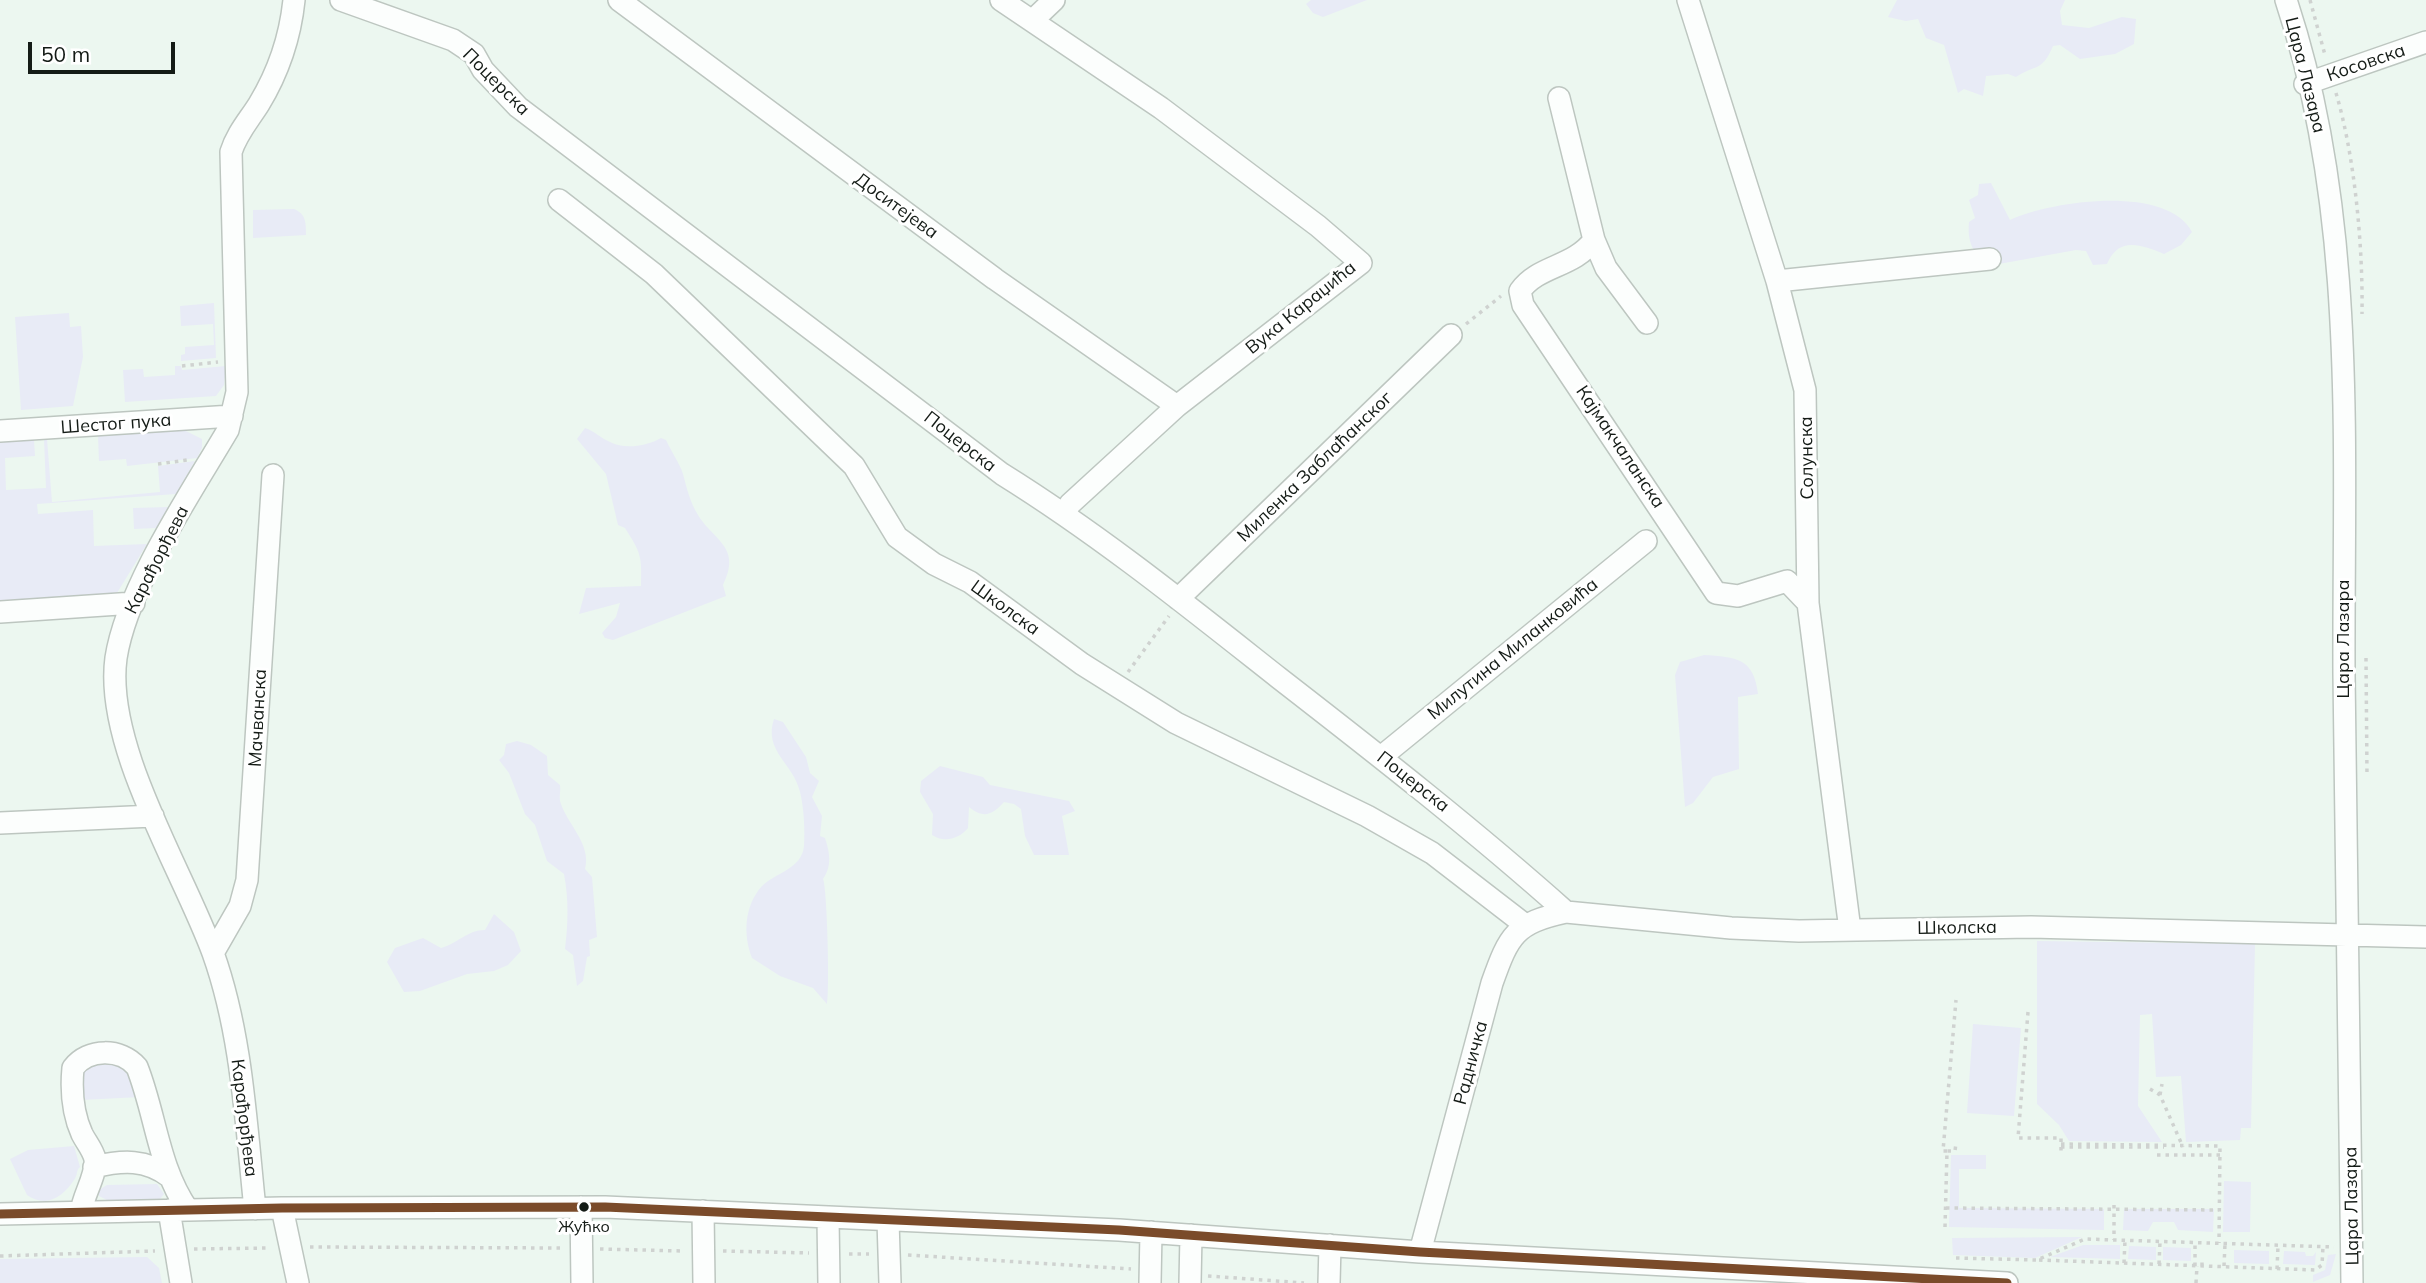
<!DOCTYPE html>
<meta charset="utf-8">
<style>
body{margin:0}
#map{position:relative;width:2426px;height:1283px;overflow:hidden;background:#ecf7f0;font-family:Mulish,sans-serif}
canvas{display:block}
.scale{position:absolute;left:28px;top:42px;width:147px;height:32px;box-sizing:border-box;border:4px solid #141b16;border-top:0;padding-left:9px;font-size:21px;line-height:24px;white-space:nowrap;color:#141b16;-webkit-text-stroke:5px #fff;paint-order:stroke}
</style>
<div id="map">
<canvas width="2426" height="1283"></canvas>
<div class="scale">50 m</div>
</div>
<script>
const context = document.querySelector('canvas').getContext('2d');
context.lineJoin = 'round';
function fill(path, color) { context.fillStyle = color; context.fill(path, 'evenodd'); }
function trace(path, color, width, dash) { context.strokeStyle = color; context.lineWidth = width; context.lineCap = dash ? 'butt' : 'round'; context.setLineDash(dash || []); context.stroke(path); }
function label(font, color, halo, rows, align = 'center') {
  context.font = font + ' Mulish,sans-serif'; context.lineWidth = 6; context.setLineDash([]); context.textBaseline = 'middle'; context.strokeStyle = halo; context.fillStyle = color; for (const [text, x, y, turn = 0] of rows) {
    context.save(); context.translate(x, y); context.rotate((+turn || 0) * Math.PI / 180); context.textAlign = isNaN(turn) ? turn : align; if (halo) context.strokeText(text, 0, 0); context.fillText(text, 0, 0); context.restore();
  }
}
const green = new Path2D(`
 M 1311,0 L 1367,0 L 1323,17 L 1313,13 L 1306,4 Z
 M 1897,0 L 2065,0 L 2060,11 L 2062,25 L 2089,28 L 2122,17 L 2136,19 L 2134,44 L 2115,54 L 2080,59 L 2060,45 L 2053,46 C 2042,72 2036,64 2016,77 L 2008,74 L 1986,76 L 1983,96 L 1964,89 L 1958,93 L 1944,45 L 1926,38 L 1918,19 L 1906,21 L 1888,17 Z
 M 1991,183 L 2010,220 C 2051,201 2167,184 2192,232 L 2181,245 L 2164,254 C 2141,245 2119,236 2107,264 L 2093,265 L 2086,251 L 2076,250 L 1988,266 C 1973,253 1967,242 1969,222 L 1975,218 L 1969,200 L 1978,195 L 1979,184 Z
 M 294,209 C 306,214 306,222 306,235 L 253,238 L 253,210 Z
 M 214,303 L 216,358 L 181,361 L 181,355 L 185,354 L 185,347 L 214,345 L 213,324 L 181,326 L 180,306 Z
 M 69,313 L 70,327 L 81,326 L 83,357 L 73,406 L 21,410 L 15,317 Z
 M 175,366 L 181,366 L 182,370 L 226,366 L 224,385 L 216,396 L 125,402 L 123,370 L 143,369 L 144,377 L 175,375 Z
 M 585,428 C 595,431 600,438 610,442 C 625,450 647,446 661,438 L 666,440 C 671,451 680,464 683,474 C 687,489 690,502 698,515 C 714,541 742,547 723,585 L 726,596 L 613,640 L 605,638 L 602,633 L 616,617 L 620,603 L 579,614 L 586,588 L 641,586 C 642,556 641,553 625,528 L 618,525 L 606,474 L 577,439 Z
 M 184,430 L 202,439 L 202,448 L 197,458 L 127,466 L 126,459 L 99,461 L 98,436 Z
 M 44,439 L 47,439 L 52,502 L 160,492 L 158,466 L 195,461 L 176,494 L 37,504 L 38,514 L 93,510 L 94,546 L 147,544 L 117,593 L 0,602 L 0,442 L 34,440 L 35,456 L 5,458 L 6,490 L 46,488 Z
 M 169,507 L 156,528 L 134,529 L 133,508 Z
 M 1704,655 C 1736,657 1754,658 1758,694 L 1738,697 L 1739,769 L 1713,777 L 1693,803 L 1685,807 L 1675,675 L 1680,662 Z
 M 774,719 L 783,722 L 806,757 L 810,773 L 819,781 L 812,797 L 822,816 L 820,836 L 825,838 C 830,853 832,866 823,879 C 827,886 830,990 827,1004 L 813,988 L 780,976 L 752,958 C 743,935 744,906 762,886 C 775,873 802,869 804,846 C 805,830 804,808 800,792 C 794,764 763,751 774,719 Z
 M 517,741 L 531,745 L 547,756 L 548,775 L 560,785 C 561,790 559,796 560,801 C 566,823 592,844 585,869 L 592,877 L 597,937 L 589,940 L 590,956 L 587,957 L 583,981 L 577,986 L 573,955 L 565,949 C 568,924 569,900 564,874 L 547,861 L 535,825 L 525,814 L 509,773 L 499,760 L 504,755 L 506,744 Z
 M 940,766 L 983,777 L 990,785 L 1069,801 L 1075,811 L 1062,816 L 1069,855 L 1034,855 L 1025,836 L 1021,809 L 1014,804 L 1004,802 C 992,815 984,819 969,807 L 968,828 C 959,839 944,843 932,835 L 933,814 L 920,792 L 921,781 Z
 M 494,914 L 514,932 L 521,951 L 508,965 L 494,971 L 467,974 L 420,991 L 404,992 L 387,962 L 395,948 L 423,938 L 441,948 C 459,943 467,930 485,930 Z
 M 2037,941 L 2255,944 L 2251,1128 L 2241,1128 L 2240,1140 L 2186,1142 L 2181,1076 L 2156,1077 L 2152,1014 L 2140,1015 L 2138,1106 L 2162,1142 L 2069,1141 L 2059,1125 L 2037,1104 Z
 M 1973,1024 L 2021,1028 L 2014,1116 L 1967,1113 Z
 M 100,1060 L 125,1066 L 140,1097 L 82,1100 L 83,1070 Z
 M 74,1146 L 80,1167 C 76,1170 78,1175 74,1180 C 62,1198 46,1208 27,1195 L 10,1159 L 28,1150 Z
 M 1951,1155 L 1986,1155 L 1986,1169 L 1959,1169 L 1959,1208 L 2104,1209 L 2104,1230 L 1949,1227 Z
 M 2224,1181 L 2251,1182 L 2250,1232 L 2223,1232 Z
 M 157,1184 L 164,1194 L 160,1199 L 109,1201 L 99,1196 L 99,1190 L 107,1185 Z
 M 2124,1209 L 2214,1209 L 2213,1232 L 2178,1230 L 2174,1222 L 2153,1222 L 2148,1231 L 2123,1230 Z
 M 2082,1237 L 2035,1258 L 1953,1255 L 1952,1238 Z
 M 2083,1245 L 2120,1245 L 2120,1259 L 2050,1257 Z
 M 2129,1246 L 2156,1247 L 2156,1260 L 2128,1259 Z
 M 2163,1247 L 2191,1248 L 2191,1261 L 2163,1260 Z
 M 2234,1250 L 2269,1251 L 2269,1264 L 2234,1263 Z
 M 2284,1251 L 2305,1252 L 2306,1256 L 2313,1256 L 2316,1252 L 2315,1265 L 2283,1264 Z
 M 2336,1254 L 2330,1275 L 2313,1282 L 2313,1275 L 2325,1270 L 2328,1255 Z
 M 147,1257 L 159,1268 L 162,1283 L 0,1283 L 0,1259 Z`);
const path = new Path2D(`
 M 2310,0 L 2325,55
 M 2336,93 C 2355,157 2363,247 2362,314
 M 1466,324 L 1501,296
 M 182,366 L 218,362
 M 158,464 L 187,460
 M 2366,658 L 2367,776
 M 1128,672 L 1169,616
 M 2028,1012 L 2018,1138 L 2061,1138 L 2061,1151
 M 2150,1089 L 2160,1095 L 2183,1147
 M 2160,1095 L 2162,1084
 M 2061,1144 L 2220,1146 L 2219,1243
 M 2061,1147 L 2164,1147
 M 1947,1151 L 1943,1151 L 1956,1000
 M 2157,1155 L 2220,1155
 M 2114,1205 L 2114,1240
 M 1946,1208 L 2219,1210
 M 1945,1227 L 1947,1151 L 1955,1151 L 1956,1143
 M 310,1247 L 561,1248
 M 194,1249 L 270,1248
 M 600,1249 L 683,1251
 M 723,1251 L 809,1253
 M 849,1254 L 869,1254
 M 908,1255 L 1131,1269
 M 0,1256 L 155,1251
 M 1956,1258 L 2037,1260 L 2085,1239 L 2334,1247
 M 2039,1260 L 2315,1270 L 2322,1265 L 2323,1246
 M 2124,1263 L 2125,1240
 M 2159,1264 L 2160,1242
 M 2195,1266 L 2195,1243
 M 2202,1266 L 2202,1258
 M 2224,1266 L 2225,1244
 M 2277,1269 L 2278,1246
 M 1208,1276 L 1304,1283
 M 2196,1283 L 2197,1266`);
const minor = new Path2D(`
 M 341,0 L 453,40 L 474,54 L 483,70 L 518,107 L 1002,474 C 1100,535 1189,607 1279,678 C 1377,754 1474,830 1566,912
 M 619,0 L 995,279 L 1177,406
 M 1001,0 L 1161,108 L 1318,226 L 1361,263 L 1177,406 L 1070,504 L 1065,513
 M 1688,0 L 1777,281 L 1805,390 L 1808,603 L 1850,930
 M 2286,0 C 2358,216 2343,450 2344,674 C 2345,877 2351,1080 2352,1283
 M 1032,21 L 1054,0
 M 2305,84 L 2426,42
 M 1559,98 L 1594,240 L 1606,268 L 1647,323
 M 559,200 L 654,274 L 854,466 L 897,537 L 934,564 L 970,582 L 1082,664 L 1176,723 L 1367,816 L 1432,853 L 1524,924
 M 1594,240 C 1573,268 1538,265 1520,291 L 1523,305 L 1716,593 L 1738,596 L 1787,581 L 1808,603
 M 1777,281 L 1990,259
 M 0,431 L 232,416
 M 1178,599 L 1451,335
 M 0,612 L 134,603
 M 1381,757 L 1646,541
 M 0,823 L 153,816
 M 213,953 L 240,906 L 247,880 L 273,475
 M 94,1167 C 123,1160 146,1159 170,1177
 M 581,1207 L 582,1283
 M 282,1208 L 298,1283
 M 255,1209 C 246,1124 242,1034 213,953 C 183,871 104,746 116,658 C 127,587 191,493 228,430 L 237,392 L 231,152 C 237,133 249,120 259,104 C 279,71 290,39 294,0
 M 169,1210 L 181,1283
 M 703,1211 L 704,1283
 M 81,1212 C 83,1195 97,1175 95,1159 C 93,1150 86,1142 82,1134 C 73,1114 71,1089 73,1068 C 88,1048 121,1048 137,1067 C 156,1115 158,1167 188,1210
 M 0,1214 L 282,1208 L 605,1207 L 1119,1230 L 1420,1252 L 2007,1283
 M 828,1219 L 829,1283
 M 888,1221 L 890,1283
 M 1420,1252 L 1492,983 C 1509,935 1515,923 1566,912 L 1731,928 L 1799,931 L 2031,927 L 2426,937
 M 1150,1283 L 1151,1232
 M 1190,1283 L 1191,1235
 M 1329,1283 L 1330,1245`);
const bus1 = new Path2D(`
 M 0,1214 L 282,1208 L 605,1207 L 1119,1230 L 1420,1252 L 2007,1283`);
const markers = [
 [584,1207,6,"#141b16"]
];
const busNames = [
 ["Жућко",584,1227]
];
const streetNames = [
 ["Косовска",2366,63,-19],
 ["Цара Лазара",2305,75,76],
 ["Поцерска",496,82,45],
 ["Доситејева",896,206,36],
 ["Вука Караџића",1301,308,-39],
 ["Шестог пука",116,424,-4],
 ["Поцерска",960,442,38],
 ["Кајмакчаланска",1620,447,56],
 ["Солунска",1807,458,-91],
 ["Миленка Заблаћанског",1315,467,-44],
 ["Карађорђева",157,560,-63],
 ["Школска",1005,608,36],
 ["Цара Лазара",2344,639,-90],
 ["Милутина Миланковића",1513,649,-39],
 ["Мачванска",258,718,-87],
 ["Поцерска",1413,782,38],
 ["Школска",1957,928,-1],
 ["Радничка",1471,1063,-75],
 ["Карађорђева",244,1118,83],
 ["Цара Лазара",2352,1206,-91]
];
fill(green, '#e8ebf6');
trace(minor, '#bdc6c0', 24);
trace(path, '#cfd2d0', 3.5, [3.5, 5]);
trace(minor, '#fcfefd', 21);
trace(bus1, '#7a4b2a', 9);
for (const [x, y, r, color] of markers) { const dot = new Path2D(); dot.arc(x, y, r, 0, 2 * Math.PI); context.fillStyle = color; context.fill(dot); trace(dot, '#fff', 2.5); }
label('16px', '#141b16', '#fff', busNames);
label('18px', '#141b16', '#fff', streetNames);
</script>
